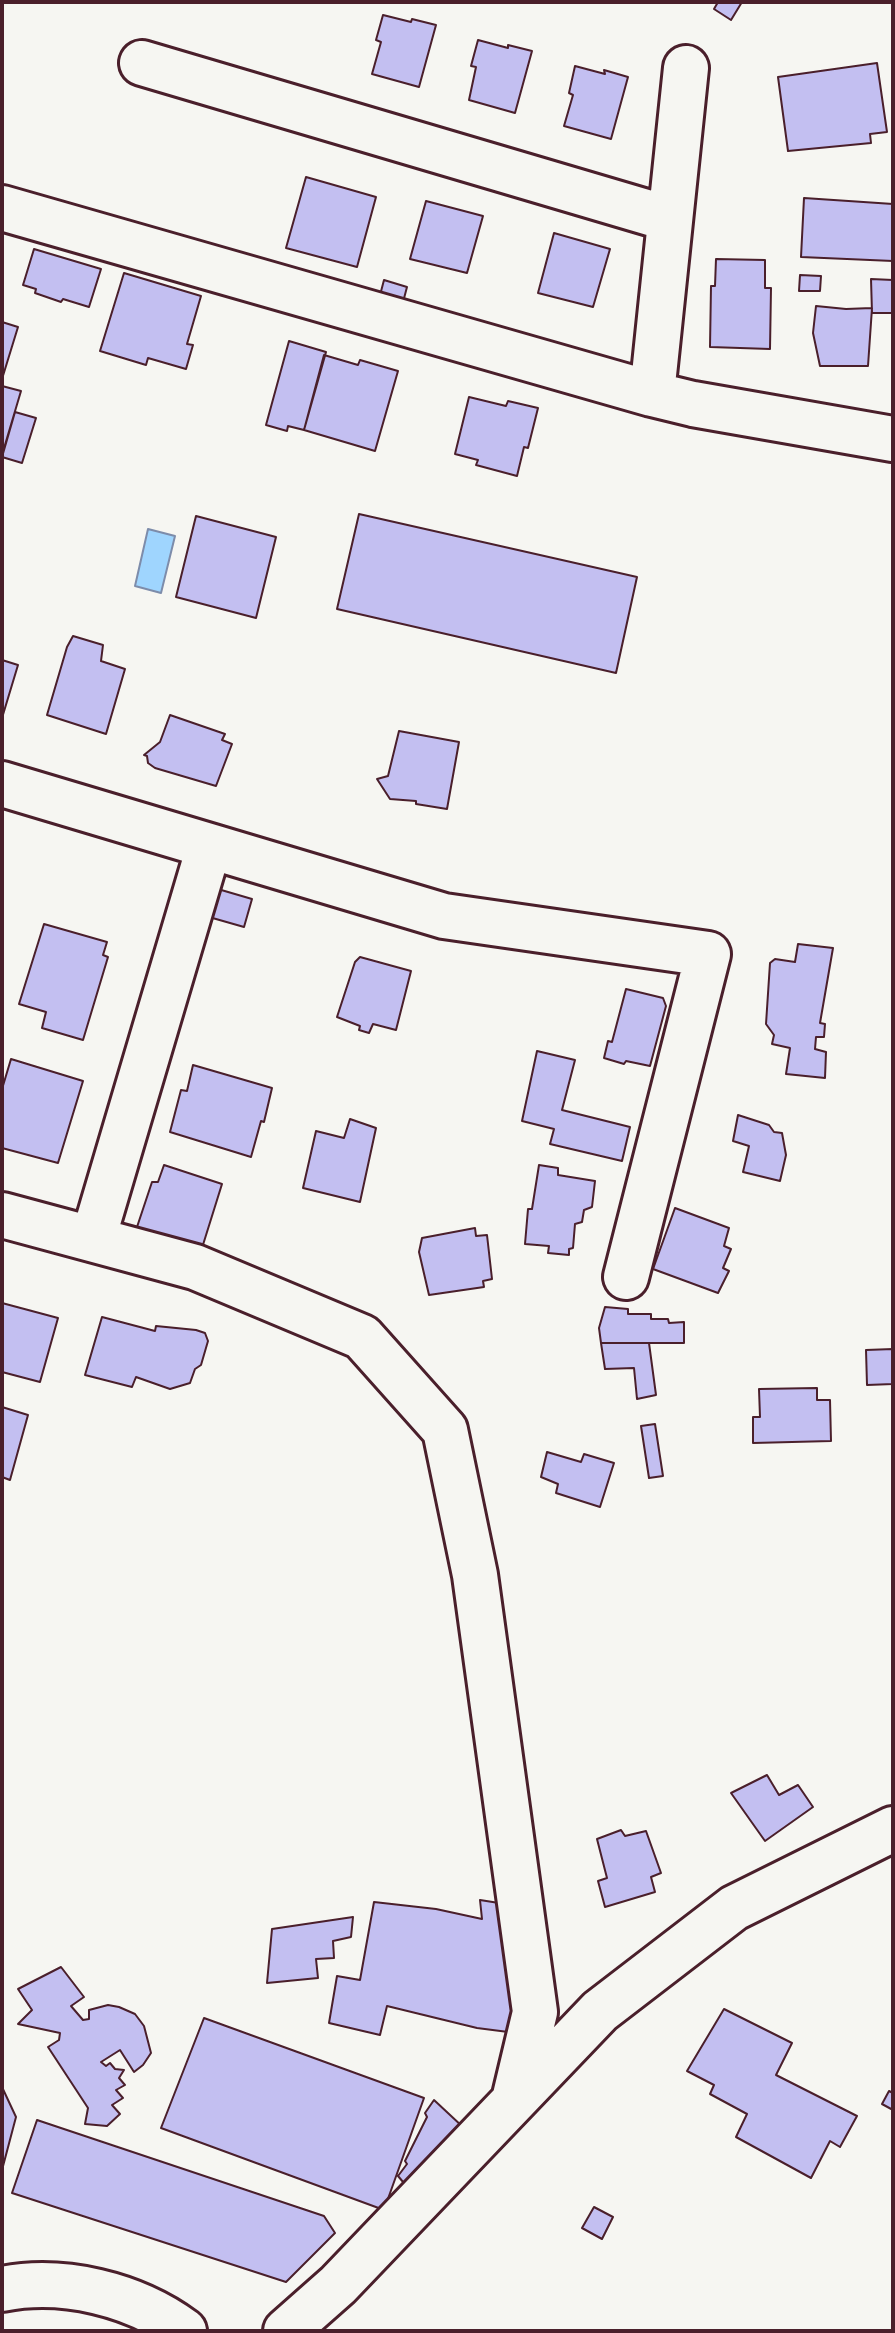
<!DOCTYPE html>
<style>
body{margin:0}
#map{position:relative;width:895px;height:2333px;overflow:hidden;background:#f6f6f2;font-family:Caveat,sans-serif}
canvas{display:block}
.frame{position:absolute;inset:0;border:4px solid #4a1f2b;pointer-events:none}
</style>
<div id="map">
<canvas width="895" height="2333"></canvas>
<div class="frame"></div>
</div>
<script>
const context = document.querySelector('canvas').getContext('2d');
context.lineJoin = 'round';
function fill(path, color) { context.fillStyle = color; context.fill(path, 'evenodd'); }
function trace(path, color, width, dash) { context.strokeStyle = color; context.lineWidth = width; context.lineCap = dash ? 'butt' : 'round'; context.setLineDash(dash || []); context.stroke(path); }
const water = new Path2D(`
 M 148,529 L 175,536 L 161,593 L 135,586 Z`);
const building = new Path2D(`
 M 718,2 L 742,2 L 731,20 L 714,9 Z
 M 383,15 L 411,22 L 412,19 L 436,25 L 419,87 L 372,74 L 381,42 L 376,40 Z
 M 478,40 L 508,48 L 508,45 L 532,51 L 515,113 L 469,100 L 476,67 L 471,66 Z
 M 877,63 L 887,132 L 870,134 L 871,143 L 788,151 L 778,77 Z
 M 575,66 L 605,74 L 604,70 L 628,77 L 611,139 L 564,126 L 573,95 L 569,93 Z
 M 306,177 L 376,197 L 357,267 L 286,248 Z
 M 804,198 L 893,204 L 893,261 L 801,257 Z
 M 426,201 L 483,216 L 467,273 L 410,259 Z
 M 554,233 L 610,249 L 593,307 L 538,293 Z
 M 34,249 L 101,269 L 89,307 L 63,299 L 61,302 L 35,293 L 36,289 L 23,285 Z
 M 716,259 L 765,260 L 765,288 L 771,288 L 770,349 L 710,347 L 711,286 L 715,286 Z
 M 124,273 L 201,296 L 187,344 L 193,345 L 186,369 L 148,358 L 146,365 L 100,351 Z
 M 800,275 L 821,276 L 820,291 L 799,291 Z
 M 871,279 L 893,280 L 893,313 L 872,313 Z
 M 384,280 L 407,287 L 402,306 L 379,299 Z
 M 816,306 L 846,309 L 872,308 L 868,366 L 820,366 L 813,333 Z
 M 2,322 L 18,327 L 2,379 Z
 M 289,341 L 326,352 L 304,430 L 288,426 L 287,431 L 266,425 Z
 M 324,355 L 358,365 L 360,360 L 398,371 L 375,451 L 304,430 Z
 M 2,386 L 21,391 L 2,455 Z
 M 469,397 L 506,406 L 508,401 L 538,408 L 528,448 L 524,447 L 517,476 L 476,465 L 478,460 L 455,454 Z
 M 15,412 L 36,418 L 22,463 L 2,457 Z
 M 359,514 L 637,577 L 616,673 L 337,609 Z
 M 196,516 L 276,537 L 256,618 L 176,597 Z
 M 73,636 L 103,645 L 101,661 L 125,669 L 106,734 L 47,715 L 67,647 Z
 M 2,660 L 18,665 L 2,718 Z
 M 170,715 L 225,734 L 222,740 L 232,744 L 216,786 L 155,768 L 148,763 L 147,756 L 144,755 L 160,742 Z
 M 399,731 L 459,742 L 447,809 L 416,804 L 416,801 L 390,799 L 377,779 L 388,776 Z
 M 211,887 L 252,899 L 244,927 L 202,915 Z
 M 44,924 L 107,942 L 103,955 L 108,957 L 83,1040 L 42,1028 L 46,1012 L 19,1004 Z
 M 798,944 L 833,948 L 820,1023 L 825,1024 L 824,1037 L 816,1037 L 815,1049 L 826,1052 L 825,1078 L 786,1074 L 790,1048 L 772,1044 L 774,1035 L 766,1024 L 770,963 L 775,959 L 795,962 Z
 M 360,957 L 411,971 L 396,1030 L 373,1024 L 369,1033 L 359,1030 L 360,1026 L 337,1017 L 355,962 Z
 M 626,989 L 663,998 L 666,1006 L 650,1066 L 626,1061 L 624,1064 L 604,1058 L 608,1041 L 612,1042 Z
 M 537,1051 L 575,1060 L 562,1110 L 630,1127 L 622,1161 L 550,1144 L 554,1129 L 522,1121 Z
 M 11,1059 L 83,1081 L 58,1163 L 2,1148 L 2,1089 Z
 M 193,1065 L 272,1088 L 264,1122 L 261,1121 L 251,1157 L 170,1132 L 181,1090 L 187,1091 Z
 M 738,1115 L 769,1125 L 774,1132 L 782,1133 L 786,1155 L 780,1181 L 743,1172 L 749,1146 L 733,1141 Z
 M 350,1119 L 376,1128 L 360,1202 L 303,1188 L 316,1131 L 344,1138 Z
 M 164,1165 L 222,1184 L 202,1248 L 137,1227 L 152,1182 L 158,1182 Z
 M 539,1165 L 558,1168 L 558,1175 L 595,1181 L 592,1207 L 584,1210 L 582,1222 L 575,1224 L 573,1248 L 569,1249 L 569,1255 L 548,1253 L 549,1246 L 525,1244 L 528,1209 L 532,1209 Z
 M 675,1208 L 729,1228 L 724,1246 L 731,1249 L 723,1268 L 729,1271 L 718,1293 L 653,1269 Z
 M 475,1228 L 476,1236 L 487,1235 L 492,1279 L 483,1281 L 484,1287 L 429,1295 L 419,1252 L 422,1238 Z
 M 2,1303 L 58,1318 L 40,1382 L 2,1372 Z
 M 605,1307 L 628,1309 L 628,1314 L 651,1314 L 651,1319 L 668,1319 L 669,1323 L 684,1322 L 684,1343 L 601,1343 L 599,1328 Z
 M 102,1317 L 155,1331 L 156,1326 L 196,1330 L 205,1333 L 208,1341 L 201,1365 L 195,1369 L 190,1383 L 170,1389 L 136,1377 L 132,1387 L 85,1375 Z
 M 601,1343 L 649,1343 L 656,1395 L 637,1399 L 634,1368 L 605,1369 Z
 M 893,1349 L 893,1384 L 867,1385 L 866,1350 Z
 M 817,1388 L 817,1400 L 830,1400 L 831,1441 L 753,1443 L 753,1417 L 760,1417 L 759,1389 Z
 M 2,1407 L 28,1415 L 10,1480 L 2,1477 Z
 M 655,1424 L 663,1476 L 649,1478 L 641,1426 Z
 M 547,1452 L 581,1462 L 584,1454 L 614,1463 L 600,1507 L 556,1493 L 558,1484 L 541,1477 Z
 M 767,1775 L 779,1795 L 798,1785 L 813,1807 L 765,1841 L 731,1793 Z
 M 621,1830 L 625,1836 L 646,1831 L 661,1873 L 651,1877 L 655,1892 L 605,1907 L 598,1881 L 607,1878 L 597,1839 Z
 M 480,1900 L 499,1903 L 516,2033 L 477,2028 L 387,2006 L 380,2035 L 329,2023 L 337,1976 L 360,1980 L 374,1902 L 436,1909 L 482,1919 Z
 M 353,1917 L 351,1937 L 333,1941 L 334,1958 L 316,1959 L 318,1978 L 267,1983 L 272,1929 Z
 M 61,1967 L 84,1997 L 71,2006 L 83,2020 L 89,2019 L 89,2010 L 108,2005 L 119,2007 L 135,2014 L 144,2026 L 151,2053 L 143,2065 L 134,2072 L 120,2050 L 101,2062 L 106,2066 L 110,2063 L 115,2069 L 124,2070 L 119,2078 L 125,2085 L 116,2090 L 123,2098 L 112,2105 L 120,2114 L 107,2126 L 85,2124 L 88,2108 L 48,2047 L 59,2040 L 60,2033 L 18,2024 L 32,2010 L 18,1989 Z
 M 724,2009 L 792,2043 L 776,2075 L 857,2116 L 840,2147 L 830,2141 L 811,2178 L 736,2137 L 747,2114 L 710,2094 L 714,2085 L 687,2071 Z
 M 204,2018 L 424,2098 L 384,2210 L 161,2128 Z
 M 2,2087 L 16,2117 L 2,2170 Z
 M 889,2091 L 893,2093 L 893,2110 L 882,2104 Z
 M 434,2100 L 464,2128 L 409,2189 L 398,2176 L 407,2164 L 405,2161 L 427,2117 L 425,2113 Z
 M 37,2120 L 324,2216 L 335,2233 L 286,2282 L 12,2193 Z
 M 594,2207 L 613,2217 L 602,2239 L 582,2228 Z`);
const street = new Path2D(`
 M 142,63 L 670,219
 M 2,208 L 652,394 L 693,404 L 893,439
 M 652,394 L 686,68
 M 2,784 L 444,916 L 708,954 L 626,1277
 M 2,1215 L 195,1267 L 362,1337 L 445,1430 L 475,1575 L 535,2012 L 514,2100
 M 93,1239 L 209,847
 M 286,2331 L 338,2285 L 600,2011 L 734,1908 L 893,1829`);
const secondary = new Path2D(`
 M 2,2289 C 63,2277 134,2294 184,2331`);
fill(water, '#9fd5fe');
trace(water, '#7d8caa', 2);
fill(building, '#c3bff1');
trace(building, '#4a1f2b', 2);
trace(street, '#4a1f2b', 50);
trace(secondary, '#4a1f2b', 50);
trace(street, '#f6f6f2', 44);
trace(secondary, '#f6f6f2', 44);
</script>
